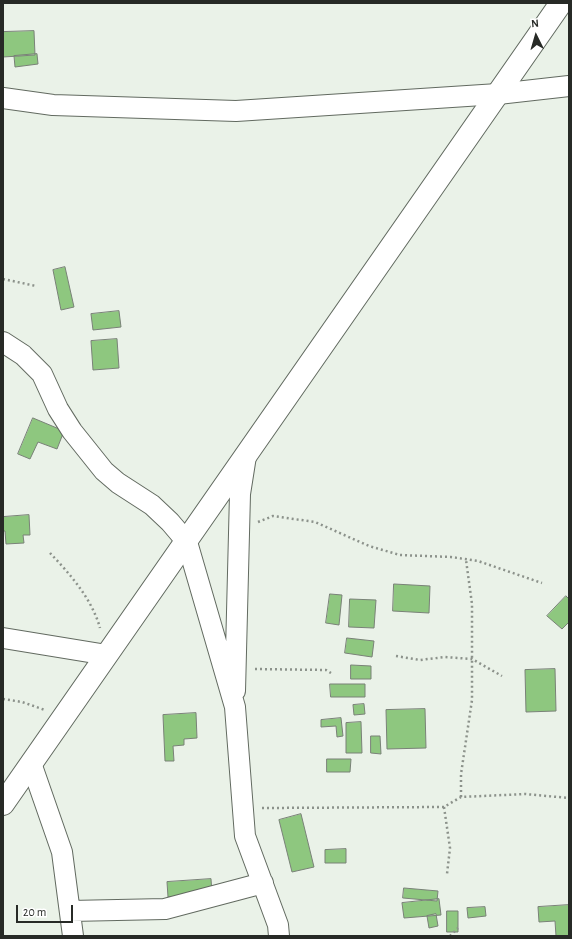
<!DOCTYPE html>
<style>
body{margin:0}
#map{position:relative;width:572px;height:939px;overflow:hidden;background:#eaf2e8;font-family:"Alegreya Sans",sans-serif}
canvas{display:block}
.frame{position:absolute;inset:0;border:4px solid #272a26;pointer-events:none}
.north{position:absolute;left:516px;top:16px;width:40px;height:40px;-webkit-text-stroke:3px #fff;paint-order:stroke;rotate:355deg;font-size:11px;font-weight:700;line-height:16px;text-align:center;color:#272a26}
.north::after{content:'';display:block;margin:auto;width:14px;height:18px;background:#272a26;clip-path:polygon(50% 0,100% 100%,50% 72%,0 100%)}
.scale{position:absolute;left:16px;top:905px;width:57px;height:18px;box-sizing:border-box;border:2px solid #272a26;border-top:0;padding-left:5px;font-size:12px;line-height:14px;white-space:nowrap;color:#272a26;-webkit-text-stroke:3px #fff;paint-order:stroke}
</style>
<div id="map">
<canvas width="572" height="939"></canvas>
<div class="frame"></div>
<div class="north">N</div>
<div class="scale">20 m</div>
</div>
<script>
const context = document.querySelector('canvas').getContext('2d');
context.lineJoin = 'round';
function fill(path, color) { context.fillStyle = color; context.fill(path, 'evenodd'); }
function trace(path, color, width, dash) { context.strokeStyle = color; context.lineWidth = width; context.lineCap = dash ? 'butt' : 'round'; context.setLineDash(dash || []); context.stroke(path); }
const building = new Path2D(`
 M 34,31 L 35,55 L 3,57 L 3,32 Z
 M 37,54 L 38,64 L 15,67 L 14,56 Z
 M 65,267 L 74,307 L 61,310 L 53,270 Z
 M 119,311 L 121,327 L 93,330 L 91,314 Z
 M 117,339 L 119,368 L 93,370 L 91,341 Z
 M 33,418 L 64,431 L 57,449 L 38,442 L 30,459 L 18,454 Z
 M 29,515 L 30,535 L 23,535 L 24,543 L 6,544 L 5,531 L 3,531 L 3,517 Z
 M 394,584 L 430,586 L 429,613 L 393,611 Z
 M 330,594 L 342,595 L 339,625 L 326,623 Z
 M 566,596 L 569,599 L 569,622 L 562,629 L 547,616 Z
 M 350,599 L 376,600 L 374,628 L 349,627 Z
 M 347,638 L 374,641 L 372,657 L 345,653 Z
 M 351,665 L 371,666 L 371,679 L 351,679 Z
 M 555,669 L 556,711 L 526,712 L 525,670 Z
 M 330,684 L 365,684 L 365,697 L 331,697 Z
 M 364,704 L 365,714 L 354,715 L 353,705 Z
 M 425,709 L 426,748 L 387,749 L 386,710 Z
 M 196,713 L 197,738 L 184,739 L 184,745 L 173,746 L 174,761 L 165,761 L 163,715 Z
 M 341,718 L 343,736 L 337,737 L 336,726 L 321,727 L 321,720 Z
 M 361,722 L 362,753 L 346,753 L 346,723 Z
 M 371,736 L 380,736 L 381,754 L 371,753 Z
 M 327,759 L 351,759 L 350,772 L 327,772 Z
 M 301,814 L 314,867 L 292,872 L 279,820 Z
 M 346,849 L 346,863 L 325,863 L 325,850 Z
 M 211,879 L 212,893 L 168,897 L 167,882 Z
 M 404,888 L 438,891 L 437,901 L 403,898 Z
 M 439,899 L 441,915 L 404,918 L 402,903 Z
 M 569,905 L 569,936 L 556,936 L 555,921 L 539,922 L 538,907 Z
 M 485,907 L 486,916 L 468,918 L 467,908 Z
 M 447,911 L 458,911 L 458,932 L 447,932 Z
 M 436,914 L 438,926 L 429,928 L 427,916 Z`);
const path = new Path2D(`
 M 3,279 L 36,286
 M 258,522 L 273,516 L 315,522 L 369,546 L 400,555 L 451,557 L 478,561 L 542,583
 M 50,553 C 70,574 92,599 100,628
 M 396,656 L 420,660 L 445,657 L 472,659 L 502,676
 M 255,669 L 326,670 L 331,673
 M 3,699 L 22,702 L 45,710
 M 461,797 L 461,774 L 472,700 L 472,604 L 466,560
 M 444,807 L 450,848 L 447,874
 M 262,808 L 444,807 L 461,797 L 525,794 L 569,798
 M 450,936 L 458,928`);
const street = new Path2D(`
 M 3,98 L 53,105 L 236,111 L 498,94 L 569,86
 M 3,342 L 23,355 L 42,374 L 58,409 L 72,431 L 104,471 L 118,483 L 152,505 L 170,522 L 187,542 L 235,707 L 245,836 L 278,925 L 279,936
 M 3,638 L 107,655
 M 235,691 L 240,494 L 246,456
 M 31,763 L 62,852 L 73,936
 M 70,911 L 165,909 L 263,883`);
const secondary = new Path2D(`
 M 3,804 L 561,3`);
fill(building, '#8ec77f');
trace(building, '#798177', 1);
trace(street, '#626a60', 22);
trace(secondary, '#626a60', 24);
trace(path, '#8c928b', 2.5, [2, 3]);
trace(street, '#fff', 20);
trace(secondary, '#fff', 22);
</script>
